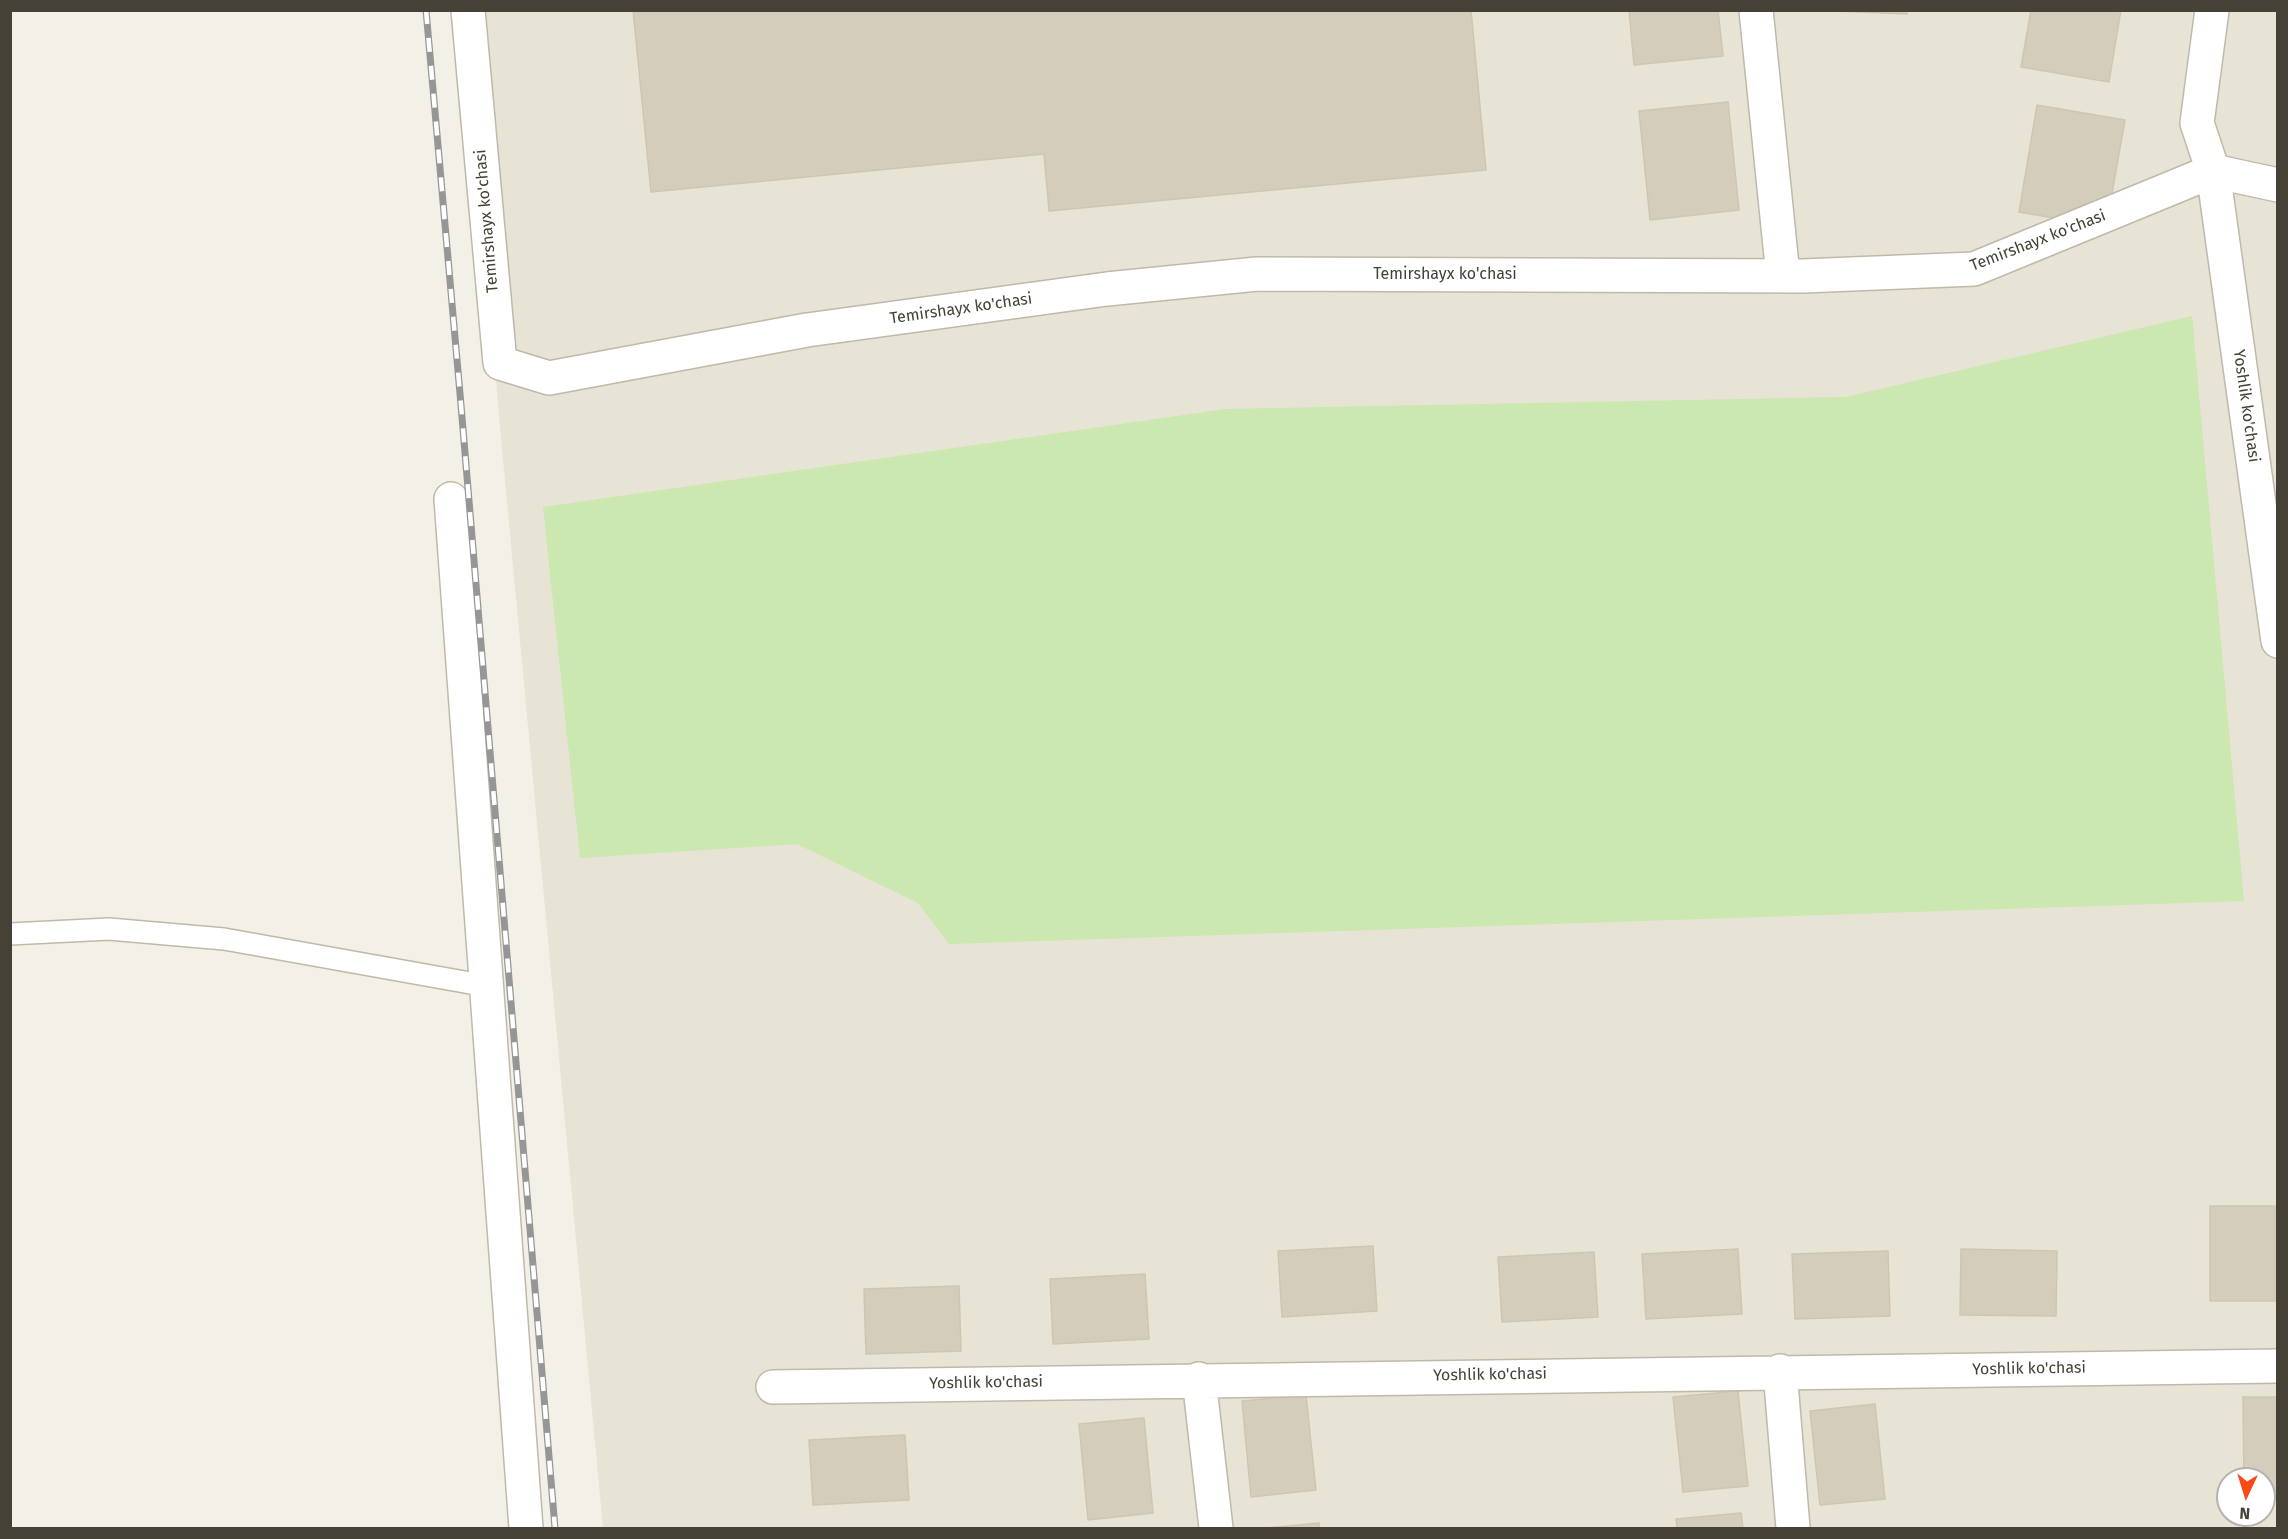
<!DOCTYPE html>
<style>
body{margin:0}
#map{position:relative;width:2288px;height:1539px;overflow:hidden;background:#f3f1e7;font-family:"Fira Sans",sans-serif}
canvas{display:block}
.frame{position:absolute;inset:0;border:12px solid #464136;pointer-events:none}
.north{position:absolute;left:2216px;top:1467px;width:60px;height:60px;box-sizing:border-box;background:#fff;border:2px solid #b5b3af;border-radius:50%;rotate:184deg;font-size:16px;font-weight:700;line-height:24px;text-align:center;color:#464136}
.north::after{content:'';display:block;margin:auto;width:21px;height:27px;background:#fa4a17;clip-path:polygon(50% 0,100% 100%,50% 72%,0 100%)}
</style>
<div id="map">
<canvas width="2288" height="1539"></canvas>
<div class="frame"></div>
<div class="north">N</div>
</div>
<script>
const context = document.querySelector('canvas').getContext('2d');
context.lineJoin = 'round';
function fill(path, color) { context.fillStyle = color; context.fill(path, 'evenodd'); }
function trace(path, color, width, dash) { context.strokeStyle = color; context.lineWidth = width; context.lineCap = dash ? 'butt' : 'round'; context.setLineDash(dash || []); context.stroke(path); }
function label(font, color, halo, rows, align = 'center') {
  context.font = font + ' "Fira Sans",sans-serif'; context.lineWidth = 4.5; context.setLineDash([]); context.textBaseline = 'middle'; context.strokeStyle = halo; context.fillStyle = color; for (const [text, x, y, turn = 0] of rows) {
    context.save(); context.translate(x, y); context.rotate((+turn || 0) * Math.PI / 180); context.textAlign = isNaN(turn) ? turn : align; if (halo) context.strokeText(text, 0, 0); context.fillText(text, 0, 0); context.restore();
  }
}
const residential = new Path2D(`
 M 465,11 L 2277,11 L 2277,1528 L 603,1528 L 500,427 ZM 2228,1479 L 2264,1479 L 2264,1515 L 2228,1515 Z`);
const green = new Path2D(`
 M 2192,316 L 2244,901 L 949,944 L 918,903 L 797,844 L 580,858 L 543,507 L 1226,409 L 1846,397 Z`);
const building = new Path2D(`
 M 633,10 L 1471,10 L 1486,170 L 1049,211 L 1044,154 L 651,192 Z
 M 1629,10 L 1718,10 L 1723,56 L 1634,65 Z
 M 1811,10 L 1907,10 L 1907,14 Z
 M 2031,10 L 2121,10 L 2109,82 L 2021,67 Z
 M 1728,102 L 1739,210 L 1650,220 L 1639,111 Z
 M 2037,105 L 2125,120 L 2106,227 L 2019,212 Z
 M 2210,1206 L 2275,1206 L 2275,1301 L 2210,1301 Z
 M 1373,1246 L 1377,1311 L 1282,1317 L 1278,1251 Z
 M 1738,1249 L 1742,1314 L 1646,1319 L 1642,1254 Z
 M 1961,1249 L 2057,1251 L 2056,1316 L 1960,1315 Z
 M 1888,1251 L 1890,1316 L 1795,1319 L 1792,1254 Z
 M 1594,1252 L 1598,1317 L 1502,1322 L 1498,1257 Z
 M 1145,1274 L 1149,1339 L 1053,1344 L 1050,1279 Z
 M 959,1286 L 961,1351 L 866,1354 L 864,1289 Z
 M 1738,1391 L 1748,1486 L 1683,1492 L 1673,1397 Z
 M 1306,1395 L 1316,1490 L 1251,1497 L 1242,1401 Z
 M 2243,1397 L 2278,1397 L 2278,1492 L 2264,1493 L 2264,1479 L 2244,1479 Z
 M 1875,1404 L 1885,1499 L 1820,1505 L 1810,1411 Z
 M 1144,1418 L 1153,1513 L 1088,1520 L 1079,1424 Z
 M 905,1435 L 909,1500 L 813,1505 L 809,1440 Z
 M 1741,1513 L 1743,1528 L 1677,1528 L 1676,1519 Z
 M 1319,1523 L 1319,1528 L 1267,1528 Z`);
const service = new Path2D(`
 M 10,934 L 109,929 L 224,939 L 487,986`);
const minor = new Path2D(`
 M 468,10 L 500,363 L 549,378 L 807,330 L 1107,289 L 1257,274 L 1803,276 L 1974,269 L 2213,171 L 2278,641
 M 1756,10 L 1783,276
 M 2212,10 L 2197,123 L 2213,171 L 2278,185
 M 451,499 L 526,1528
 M 1780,1371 L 1793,1528
 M 1199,1379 L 1216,1528
 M 773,1387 L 2278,1366`);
const rail = new Path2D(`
 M 426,10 L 461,405 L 555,1528`);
const streetNames = [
 ["Temirshayx ko'chasi",487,221,-95],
 ["Temirshayx ko'chasi",2038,241,-21],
 ["Temirshayx ko'chasi",1445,275],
 ["Temirshayx ko'chasi",961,309,-8],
 ["Yoshlik ko'chasi",2246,406,82],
 ["Yoshlik ko'chasi",2029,1369,-1],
 ["Yoshlik ko'chasi",1490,1375,-1],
 ["Yoshlik ko'chasi",986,1383,-1]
];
fill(residential, '#e7e3d5');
fill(green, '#cae8af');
fill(building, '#d5cdbc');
trace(building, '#d0c6af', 1.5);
trace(service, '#bfb9a9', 24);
trace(minor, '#bfb9a9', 36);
trace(service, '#fff', 21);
trace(minor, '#fff', 33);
trace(rail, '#969696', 7);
trace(rail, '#fff', 4.5, [14]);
label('16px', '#464136', '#fff', streetNames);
</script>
